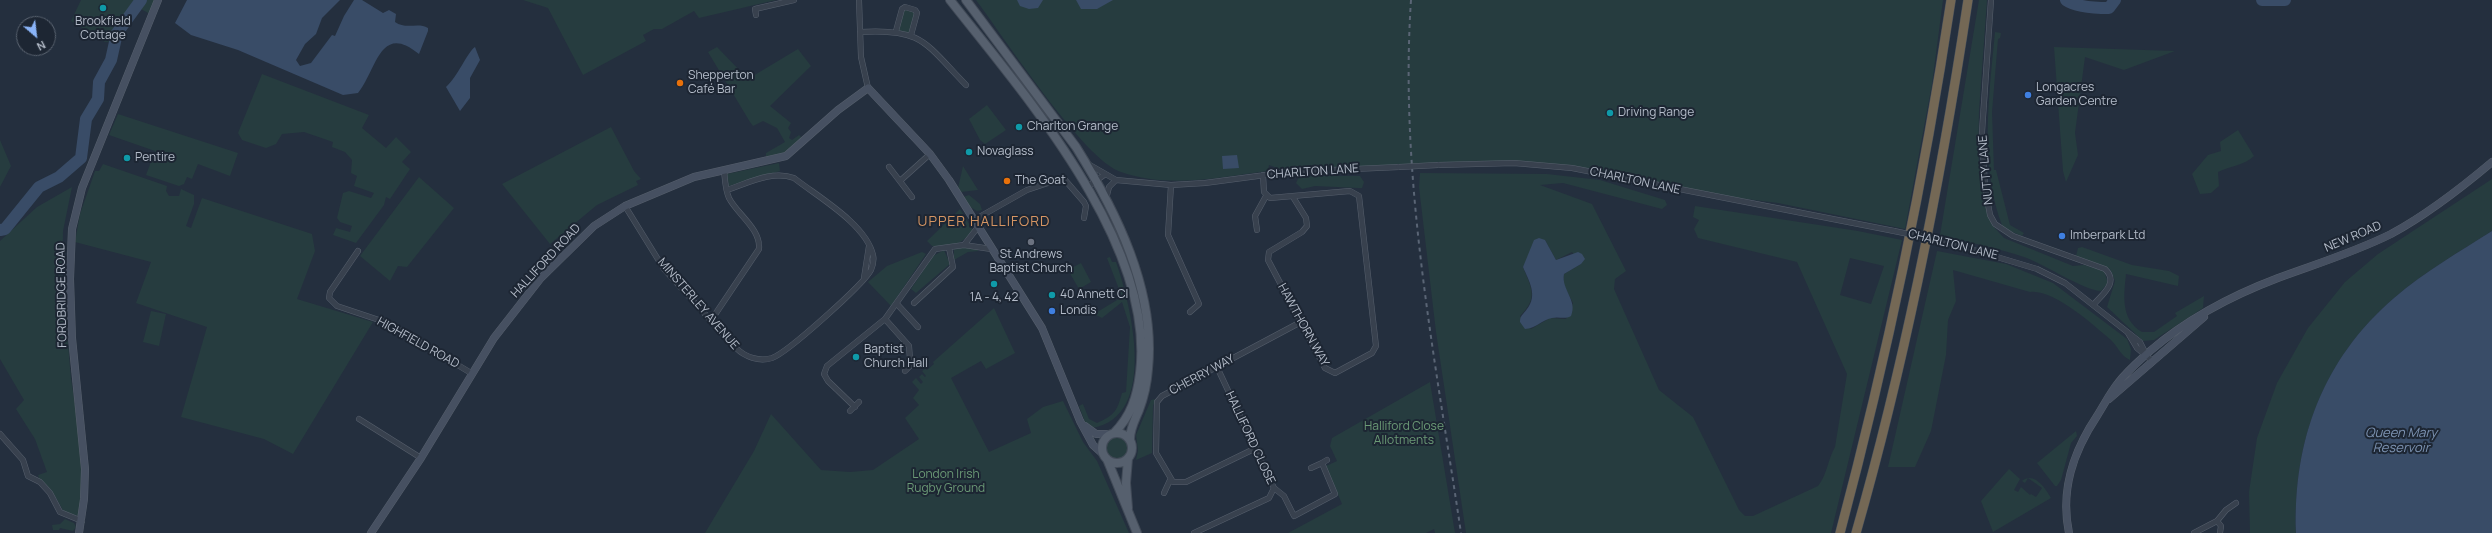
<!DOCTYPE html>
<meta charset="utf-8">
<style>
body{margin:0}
#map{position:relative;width:2492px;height:533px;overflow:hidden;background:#242f3e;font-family:Manrope,sans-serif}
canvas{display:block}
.north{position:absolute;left:16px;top:16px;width:40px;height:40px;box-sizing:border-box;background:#1d2633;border:1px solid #59626f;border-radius:50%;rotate:152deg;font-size:11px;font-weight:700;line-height:16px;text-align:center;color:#b4bcc9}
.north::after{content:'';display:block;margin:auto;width:14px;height:18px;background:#8ab4f8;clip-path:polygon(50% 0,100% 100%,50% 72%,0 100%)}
</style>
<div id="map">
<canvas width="2492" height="533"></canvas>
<div class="north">N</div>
</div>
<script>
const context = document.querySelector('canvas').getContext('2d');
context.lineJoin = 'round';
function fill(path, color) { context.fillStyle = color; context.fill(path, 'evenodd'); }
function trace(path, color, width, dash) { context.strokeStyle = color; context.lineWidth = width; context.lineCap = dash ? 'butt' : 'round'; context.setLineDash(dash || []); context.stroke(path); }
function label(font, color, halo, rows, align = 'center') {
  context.font = font + ' Manrope,sans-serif'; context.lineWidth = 4; context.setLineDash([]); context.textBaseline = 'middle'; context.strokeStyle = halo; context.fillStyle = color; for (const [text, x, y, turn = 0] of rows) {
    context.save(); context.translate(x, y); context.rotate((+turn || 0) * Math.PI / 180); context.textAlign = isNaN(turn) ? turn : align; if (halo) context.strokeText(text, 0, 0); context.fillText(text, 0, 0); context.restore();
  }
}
const green = new Path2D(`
 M 81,0 L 156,0 L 150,14 L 139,8 L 120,33 L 119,41 L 105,42 L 71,21 Z
 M 523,0 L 776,0 L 699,18 L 694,11 L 662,29 L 654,29 L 643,35 L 646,41 L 583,75 L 548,8 Z
 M 976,0 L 1943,0 L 1932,84 L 1905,229 L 1778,203 L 1691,192 L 1608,174 L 1514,163 L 1288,172 L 1269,165 L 1268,171 C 1220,177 1169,189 1121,172 C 1084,160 1003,36 976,0 Z
 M 1979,0 L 1987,0 L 1979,111 L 1978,154 L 1982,180 L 1994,227 L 2004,238 L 2073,266 L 2084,265 L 2104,271 L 2108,283 L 2101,291 C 2085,291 2044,264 2024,257 C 1997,248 1968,242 1940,235 Z
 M 905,7 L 917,13 L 911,35 L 896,31 Z
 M 1995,32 L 2001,33 L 2000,38 L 1998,39 L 1992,112 L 1994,170 L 1996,170 L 2010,225 L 2024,233 L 2022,236 L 2003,228 C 1979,166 1989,96 1995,32 Z
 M 717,47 L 748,79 L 798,49 L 811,66 L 770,106 L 791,123 L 788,128 L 791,132 L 789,138 L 792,140 L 799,135 L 803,139 L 779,157 L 766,159 L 766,153 L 785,142 L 777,128 L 763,121 L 753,126 L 750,122 L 708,52 Z
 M 2054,47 L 2175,51 L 2124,70 L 2085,57 L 2075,133 L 2078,155 L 2066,182 L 2063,171 Z
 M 262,74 L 369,115 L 362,128 L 386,148 L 396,137 L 411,152 L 402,162 L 410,169 L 390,199 L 386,197 L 384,205 L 356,243 L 333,235 L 336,228 L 350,232 L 352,226 L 340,222 L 337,218 L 343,193 L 349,191 L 371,198 L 374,193 L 354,186 L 357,176 L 351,173 L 352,160 L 345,152 L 332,147 L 333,142 L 304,132 L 282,134 L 276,144 L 266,148 L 242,140 L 238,133 Z
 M 987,105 L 1006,130 L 985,144 L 980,140 L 969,119 Z
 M 118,114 L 238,153 L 230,176 L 198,164 L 192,179 L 187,177 L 184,184 L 179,186 L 146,175 L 155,151 L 109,135 Z
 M 611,127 L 634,171 L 641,179 L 636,181 L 638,185 L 597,205 L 550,244 L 502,184 Z
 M 2238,130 L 2254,156 C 2245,165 2230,166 2218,172 L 2219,186 L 2211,193 L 2200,194 L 2192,174 L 2208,155 L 2221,151 L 2220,142 Z
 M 0,140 L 11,166 L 0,187 Z
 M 779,163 L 780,171 L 729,186 L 727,174 Z
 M 103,164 L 167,186 L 166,191 L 169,196 L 179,196 L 181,189 L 194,195 L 194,204 L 186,226 L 191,228 L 202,198 L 312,234 L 315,251 L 297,299 L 373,322 L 293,454 L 264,439 L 181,417 L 207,327 L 136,303 L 151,262 L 75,242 L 80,214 L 95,171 L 99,171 Z
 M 963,166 L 978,190 L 961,192 L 958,188 Z
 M 1420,173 L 1547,174 L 1600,180 L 1665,200 L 1667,205 L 1662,209 L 1563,183 L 1540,185 L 1592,204 L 1626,271 L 1615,279 L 1614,289 L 1659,390 L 1693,417 L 1739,510 L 1745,516 L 1753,516 L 1818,486 C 1827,475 1828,459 1835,447 L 1847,374 L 1797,262 L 1698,238 L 1694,229 L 1699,220 L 1693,217 L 1695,206 L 1858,231 L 1902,240 L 1831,533 L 1466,533 L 1436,332 L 1419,187 ZM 1545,240 L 1556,260 L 1572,252 L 1581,264 L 1564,274 L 1563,284 L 1573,303 L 1566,319 L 1550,318 L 1531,329 L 1520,316 C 1539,297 1531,288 1523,267 ZM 1850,258 L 1884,266 L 1871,304 L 1840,295 Z
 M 1315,176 L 1360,176 L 1364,182 L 1362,188 L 1358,188 L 1315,186 L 1302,189 L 1296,183 L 1299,177 Z
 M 419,177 L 454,208 L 407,267 L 398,266 L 390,281 L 360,256 Z
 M 2492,179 L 2492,231 C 2459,252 2424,272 2394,298 C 2323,359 2293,441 2296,533 L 2250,533 L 2249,492 L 2257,438 L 2277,383 L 2308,328 L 2345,282 L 2378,254 Z
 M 72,187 L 63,231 L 62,302 L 65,308 L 71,379 L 85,469 L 82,517 L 64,512 L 52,491 L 39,478 L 38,475 L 47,472 L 35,439 L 16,409 L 24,400 L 0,359 L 0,241 L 37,207 Z
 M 969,195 L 980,204 L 982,210 L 977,211 L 970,207 L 963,197 Z
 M 960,209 L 973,230 C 963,244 950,248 932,246 L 927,241 Z
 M 960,247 L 978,248 L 978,251 L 968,252 L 954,260 L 954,249 Z
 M 2082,247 L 2132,265 L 2169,271 L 2179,276 L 2178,286 L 2126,274 C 2124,295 2120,319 2142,332 L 2154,332 L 2177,316 L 2175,313 L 2204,296 L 2203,308 L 2154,340 L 2143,341 L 2107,307 L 2115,281 L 2110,269 L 2076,256 L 2078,248 Z
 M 944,250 L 950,264 L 916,293 L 911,289 L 933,256 Z
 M 1937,251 L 2006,264 L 2053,283 L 2127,339 L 2131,349 L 2130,360 C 2121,356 2118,347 2111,340 C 2093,325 2054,289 2030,292 L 1953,270 L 1956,301 L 1948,320 L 1946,355 L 1931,431 L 1915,467 L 1888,467 Z
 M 922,252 L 926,254 L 891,306 L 868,282 L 887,266 Z
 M 1110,257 L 1112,262 L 1116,262 C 1131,305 1159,417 1092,428 L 1085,422 L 1079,406 L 1083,404 L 1089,419 L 1097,423 C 1115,415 1117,411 1122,393 L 1126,392 L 1130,327 L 1122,302 L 1102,318 L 1094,314 L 1122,297 L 1107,258 Z
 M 1081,263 L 1091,282 L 1079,289 L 1068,270 Z
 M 994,308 L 1015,353 L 986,369 L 981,361 L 951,378 L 989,452 L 1031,433 L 1027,419 L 1043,407 L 1063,401 L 1083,442 L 1097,461 L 1129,533 L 705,533 L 754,451 L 771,414 L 821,470 L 850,472 L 873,470 L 919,439 L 905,418 L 919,405 L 913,398 L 919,390 L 912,382 L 916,378 L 921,384 L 923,382 L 919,377 L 922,374 L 925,377 L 926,376 L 922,371 L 925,369 L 927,370 L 934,364 L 933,362 Z
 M 151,311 L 166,314 L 159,346 L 143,342 Z
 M 1430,382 L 1455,533 L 1435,533 L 1434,529 L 1426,533 L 1288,533 L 1342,504 L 1326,466 L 1337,461 L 1330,446 L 1332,438 Z
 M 1156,399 L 1153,406 L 1152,453 L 1136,460 L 1138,451 L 1136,435 L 1151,400 Z
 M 2076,431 L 2077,436 L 2071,443 L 2061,480 L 2057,486 L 2055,486 L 2037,463 Z
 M1105 448a12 12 0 1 1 24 0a12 12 0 1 1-24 0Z
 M 2009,469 L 2020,479 L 2014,490 L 2018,492 L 2021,487 L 2030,495 L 2031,494 L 2036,497 L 2042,488 L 2028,478 L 2025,483 L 2022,481 C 2034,471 2046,489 2051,498 L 1993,532 L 1981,501 Z
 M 65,519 L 74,523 L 76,527 L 73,531 L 60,528 L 59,530 L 53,530 L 52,525 L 60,524 Z`);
const water = new Path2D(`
 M 187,0 L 340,0 L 322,18 L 316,34 L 305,44 L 296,60 L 300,66 L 311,63 L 332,35 L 335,36 L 344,16 L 354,0 L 362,0 L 383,13 L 389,10 L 396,14 L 395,22 C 406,30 418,22 428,28 L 428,31 L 419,54 C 380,22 377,69 358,93 L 343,95 L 238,50 L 191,35 L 175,23 Z
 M 1017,0 L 1043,0 L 1038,8 L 1029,9 L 1020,6 Z
 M 1076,0 L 1113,0 L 1097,9 L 1081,9 Z
 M 475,47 L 480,60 L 470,78 L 470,98 L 460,111 L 446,87 C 457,78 468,51 475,47 Z
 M 1237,155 L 1239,168 L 1223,169 L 1222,156 Z
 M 2492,231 L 2492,533 L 2296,533 C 2293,440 2323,359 2394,298 C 2424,272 2459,252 2492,231 Z
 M 1539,238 L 1545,240 L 1556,260 L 1578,252 L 1582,254 L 1585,259 L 1581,264 L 1564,274 C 1561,290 1578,300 1571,316 C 1564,320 1560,316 1552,318 C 1542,320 1535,329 1525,329 L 1520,322 C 1520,315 1523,315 1527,309 C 1538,295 1529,281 1523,267 L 1534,240 Z`);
const river = new Path2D(`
 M 2066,0 C 2076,7 2097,8 2109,8 L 2115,0
 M 2262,0 L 2285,0
 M 0,230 L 5,229 L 39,187 L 59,177 L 81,158 L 86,119 L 98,99 L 99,82 L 111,60 L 117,33 L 141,0`);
const street = new Path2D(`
 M 859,0 L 861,57 L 868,88
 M 1991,0 L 1982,132 L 1985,187 L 1990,215 L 1995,224 L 2013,236 L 2105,269 C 2119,282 2103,294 2094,304
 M 756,15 L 755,9 L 794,0
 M 896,31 L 902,9 L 905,7 L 915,10 L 917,13 L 911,35
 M 860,32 C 923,28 925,43 966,85
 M 1088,164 L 1116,180 L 1171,185 L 1205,183 L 1288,172 L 1399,167
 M 1438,165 L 1514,163 L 1572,168 L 1894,231
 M 889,167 L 912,197
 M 1263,175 L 1264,192 L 1270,198 L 1350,191 L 1359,196 L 1376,346 L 1372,353 L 1335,373 L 1325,368 L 1268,260 L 1269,252 L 1302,232 L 1307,226 L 1306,218 L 1293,197
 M 900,181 L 930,154
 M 1171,185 L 1168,235 L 1199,304 L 1190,312
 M 1090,190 L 1090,185 L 1104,175
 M 1106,199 L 1109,187 L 1116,180
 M 625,206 L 664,269 L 736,348 C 745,357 759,362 772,358 C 787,353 864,284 871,270 C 873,265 874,259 873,255 C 866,224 818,197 794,178 C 772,170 748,183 727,190
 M 974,220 L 1027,190 L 1060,179 L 1065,180 L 1084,202 L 1086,206 L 1084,218
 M 1257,230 L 1255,216 L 1266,196
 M 1947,242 L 2037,269 L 2065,283 L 2140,342 L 2146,354
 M 964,245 L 991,249
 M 358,251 L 330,292 L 329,298 L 337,306 L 388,323 L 471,373
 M 864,278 L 869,246
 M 914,303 L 953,267 L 949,248
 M 897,304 L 918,327
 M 712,319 L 759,249 C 761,229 737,214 729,198 C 725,189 725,179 724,170
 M 885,319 L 909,346 L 910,359 L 912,364 L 905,371
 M 2128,333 L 2137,348 L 2151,360
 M 855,407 L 828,381 L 824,374 L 827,366 L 885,319 L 935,249 L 964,245 L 978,227
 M 850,411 L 859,402
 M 359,419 L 421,458
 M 0,434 L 23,460 L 28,476 L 40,482 L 50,493 L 60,512 L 82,521
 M 1256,448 L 1186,482 L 1173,482 L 1156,453 L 1157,402 L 1162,396 L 1299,323
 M 1322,463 L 1327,460
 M 1274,488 L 1284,496 L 1294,516 L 1335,494 L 1322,463 L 1311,468
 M 1164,493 L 1170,480
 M 2217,521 L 2226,510 L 2236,503
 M 1194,533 L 1269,498 L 1274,488 L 1217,367
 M 2194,533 L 2217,521 L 2221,526 L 2220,533`);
const secondary = new Path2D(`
 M 2109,399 L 2204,317
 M 1085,426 L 1096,434 L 1110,434
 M 79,533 L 84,499 L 85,469 L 72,338 L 70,279 L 72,229 L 82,188 L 158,0
 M 371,533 L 421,458 L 494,338 L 540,279 L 594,226 L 625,206 L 694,177 L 786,156 L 838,110 L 868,88 L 930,154 L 949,180 L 1042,328 L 1080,421 L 1093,445 L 1104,455
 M 2069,533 C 2060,490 2073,452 2097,416 C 2104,405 2110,393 2118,383 C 2127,371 2139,361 2150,351 C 2186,320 2233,295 2278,278 C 2316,264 2355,252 2391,234 C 2428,214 2460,189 2492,162`);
const primary = new Path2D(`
 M 950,0 C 1025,95 1156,244 1140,373 C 1137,397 1131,416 1114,433
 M 966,0 L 1076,147 C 1116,211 1156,291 1148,369 C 1147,383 1144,397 1139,410 C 1135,420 1130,428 1130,439
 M1102 448a15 15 0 1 1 30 0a15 15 0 1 1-30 0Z
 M 1107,459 L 1137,533
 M 1128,459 L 1126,483 L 1128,508`);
const highway = new Path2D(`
 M 1840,533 C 1887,357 1924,180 1951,0
 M 1856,533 C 1906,358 1941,180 1968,0`);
const rail = new Path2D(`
 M 1411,0 C 1399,179 1435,357 1461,533`);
const streetBridge = new Path2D(`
 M 1399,167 L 1438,165
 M 1894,231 L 1947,242`);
const markers = [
 [103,8,4,"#0f9aa8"],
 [680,83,4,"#e8710a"],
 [2028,95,4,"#3f7fe0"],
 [1610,113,4,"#0f9aa8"],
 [1019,127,4,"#0f9aa8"],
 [969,152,4,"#0f9aa8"],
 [127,158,4,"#0f9aa8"],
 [1007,181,4,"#e8710a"],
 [2062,236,4,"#3f7fe0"],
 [1031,242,4,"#6b7280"],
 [994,284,4,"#0f9aa8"],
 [1052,295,4,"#0f9aa8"],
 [1052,311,4,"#3f7fe0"],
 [856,357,4,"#0f9aa8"]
];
const poiNames = [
 ["Brookfield",103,22,"center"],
 ["Cottage",103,36,"center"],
 ["Shepperton",688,76],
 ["Café Bar",688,90],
 ["Longacres",2036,88],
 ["Garden Centre",2036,102],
 ["Driving Range",1618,113],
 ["Charlton Grange",1027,127],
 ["Novaglass",977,152],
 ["Pentire",135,158],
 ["The Goat",1015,181],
 ["Imberpark Ltd",2070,236],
 ["St Andrews",1031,255,"center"],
 ["Baptist Church",1031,269,"center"],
 ["40 Annett Cl",1060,295],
 ["1A - 4, 42",994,298,"center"],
 ["Londis",1060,311],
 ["Baptist",864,350],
 ["Church Hall",864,364]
];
const streetNames = [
 ["NUTTY LANE",1986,170,-95],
 ["CHARLTON LANE",1313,172,-4],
 ["CHARLTON LANE",1635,181,12],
 ["NEW ROAD",2353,237,-23],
 ["CHARLTON LANE",1953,245,14],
 ["HALLIFORD ROAD",546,261,-47],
 ["FORDBRIDGE ROAD",62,295,-91],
 ["MINSTERLEY AVENUE",698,304,49],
 ["HAWTHORN WAY",1303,325,61],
 ["HIGHFIELD ROAD",418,343,29],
 ["CHERRY WAY",1202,375,-28],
 ["HALLIFORD CLOSE",1250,438,65]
];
const parkNames = [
 ["Halliford Close",1404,427],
 ["Allotments",1404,441],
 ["London Irish",946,475],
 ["Rugby Ground",946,489]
];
const waterNames = [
 ["Queen Mary",2401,433],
 ["Reservoir",2401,448]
];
const quarterNames = [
 ["UPPER HALLIFORD",984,222]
];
fill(green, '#263c3f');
fill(water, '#394c67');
trace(river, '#394c67', 12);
trace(street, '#565f6c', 6);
trace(secondary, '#565f6c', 8);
trace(primary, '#414a57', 10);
trace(highway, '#434c59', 10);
trace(street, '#38414e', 5);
trace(secondary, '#465061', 7);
trace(primary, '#56606e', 8);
trace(highway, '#746855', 9);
trace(rail, '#5a6575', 2, [4, 4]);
trace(streetBridge, '#565f6c', 6, []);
trace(streetBridge, '#38414e', 5);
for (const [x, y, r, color] of markers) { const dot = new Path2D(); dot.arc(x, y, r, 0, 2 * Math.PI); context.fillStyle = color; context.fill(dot); trace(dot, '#1d2633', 1.5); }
label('12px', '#b4bcc9', '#1d2633', poiNames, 'left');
label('12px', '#b4bcc9', '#1d2633', streetNames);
label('12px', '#6b9a76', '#1d2633', parkNames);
label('italic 13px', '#7c92b1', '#1d2633', waterNames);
context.letterSpacing = '1px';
label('14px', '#d59563', '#1d2633', quarterNames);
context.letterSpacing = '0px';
</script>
